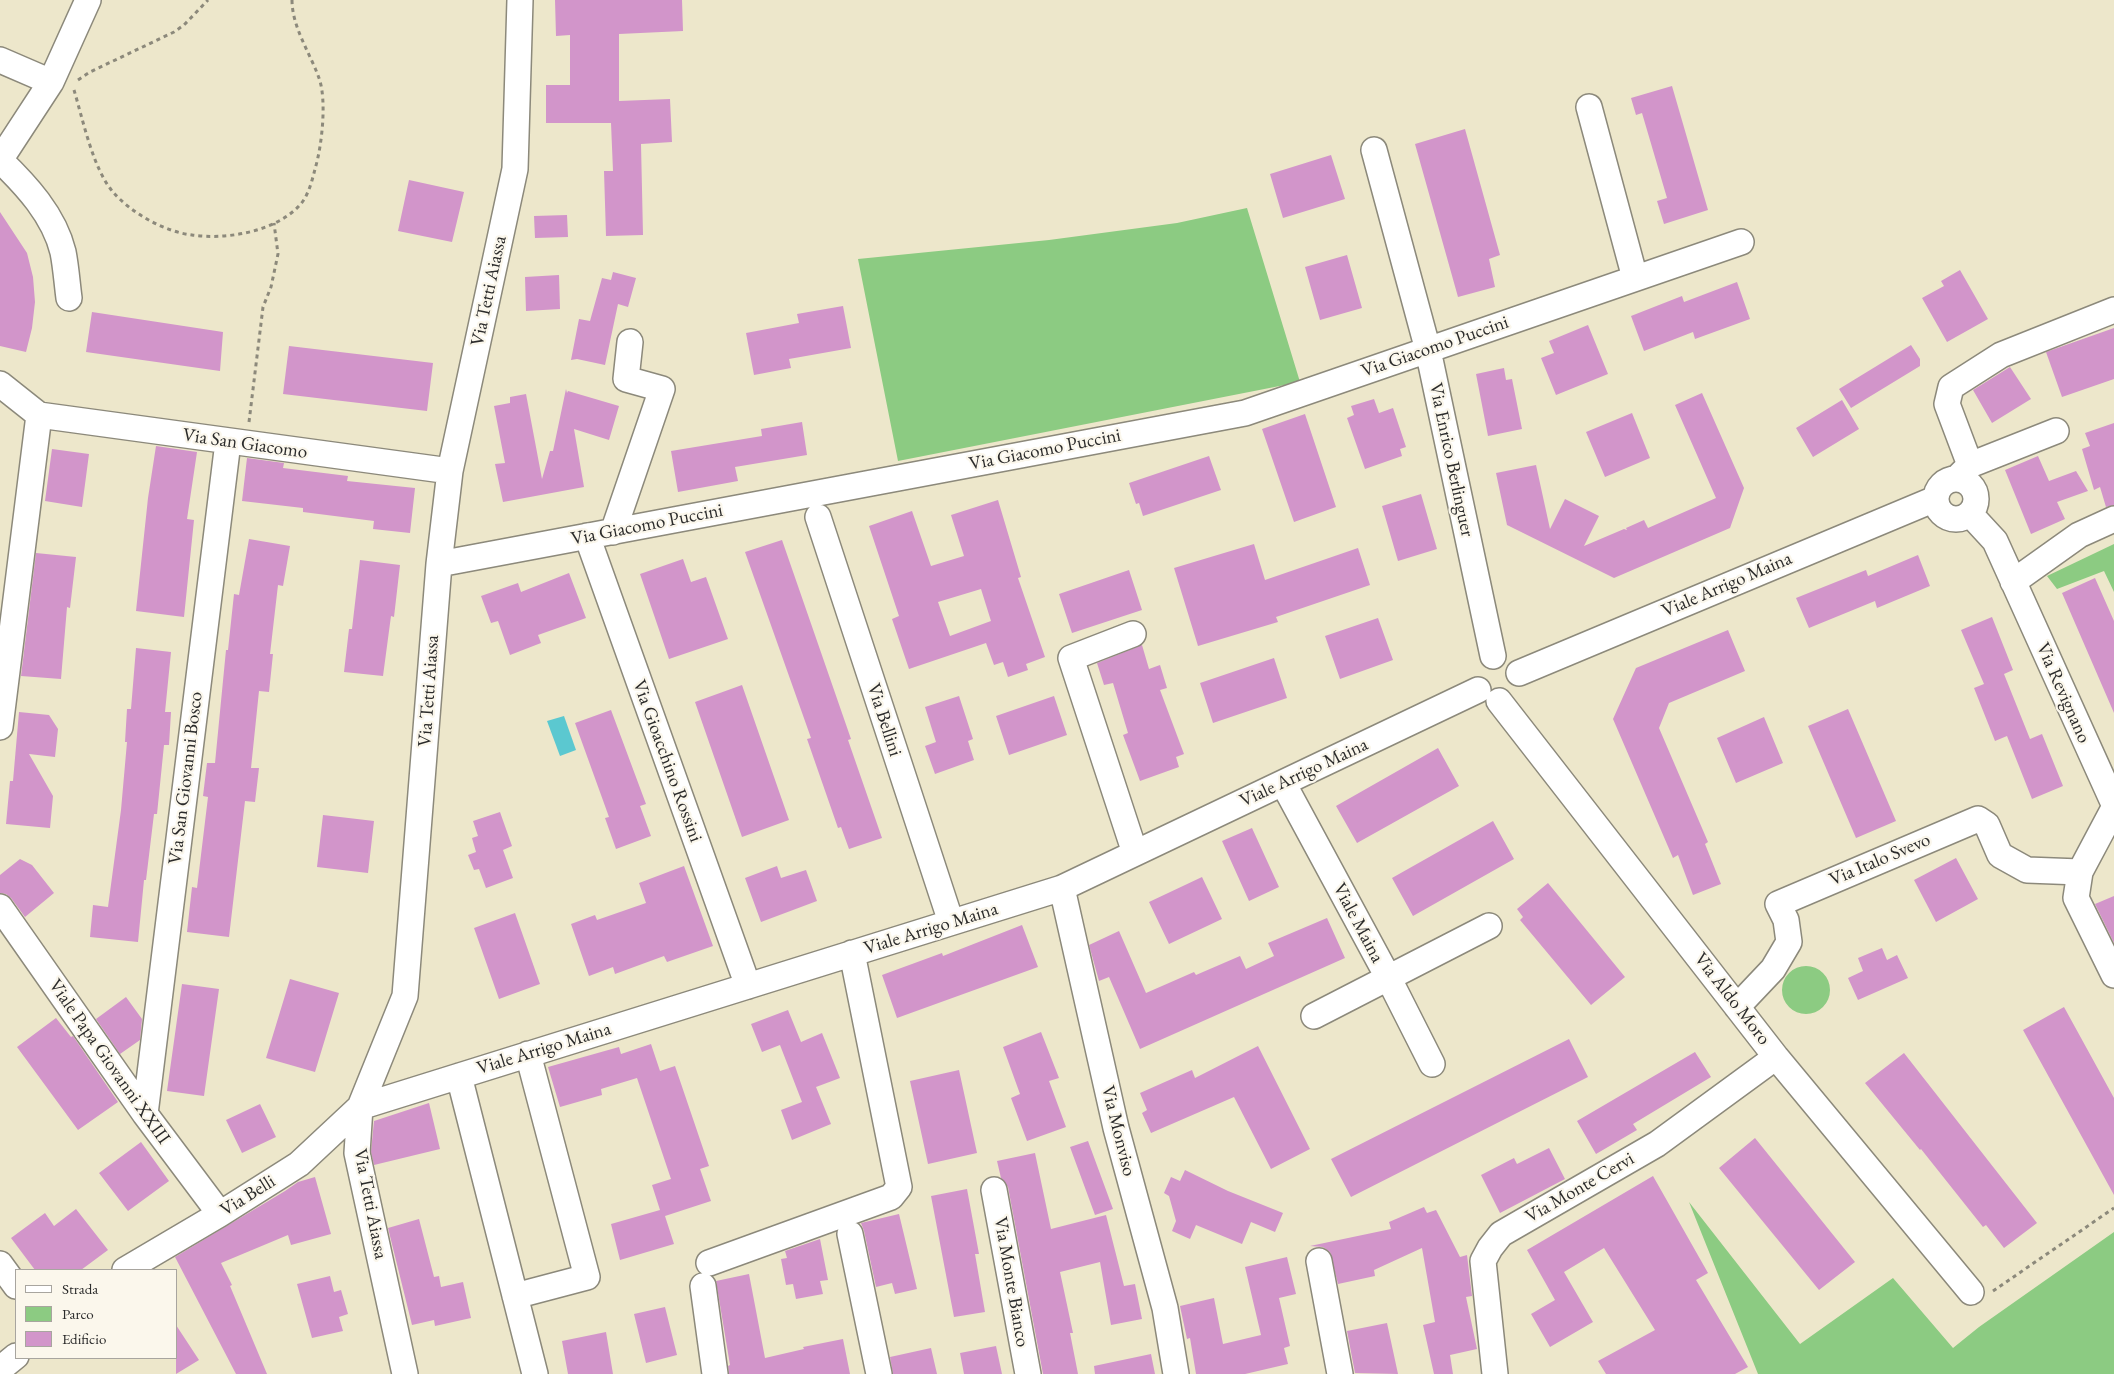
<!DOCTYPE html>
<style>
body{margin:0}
#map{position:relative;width:2114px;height:1374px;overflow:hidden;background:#ede7cb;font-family:"EB Garamond",serif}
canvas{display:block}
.legend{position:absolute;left:15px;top:1269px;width:162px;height:90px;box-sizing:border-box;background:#fbf7ec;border:1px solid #a8a59f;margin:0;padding:6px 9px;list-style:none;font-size:15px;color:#2b2b2b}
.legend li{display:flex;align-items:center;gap:10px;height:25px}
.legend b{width:25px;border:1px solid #a8a59f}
</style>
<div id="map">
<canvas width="2114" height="1374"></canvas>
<ul class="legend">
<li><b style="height:6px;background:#fff"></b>Strada</li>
<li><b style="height:14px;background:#8ccb82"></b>Parco</li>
<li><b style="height:14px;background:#d295ca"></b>Edificio</li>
</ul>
</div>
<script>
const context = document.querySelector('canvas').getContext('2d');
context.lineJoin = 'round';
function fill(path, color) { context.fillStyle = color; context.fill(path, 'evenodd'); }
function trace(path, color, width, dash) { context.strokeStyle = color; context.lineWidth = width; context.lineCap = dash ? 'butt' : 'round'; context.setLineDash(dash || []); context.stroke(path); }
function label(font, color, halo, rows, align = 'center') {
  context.font = font + ' "EB Garamond",serif'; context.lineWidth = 4.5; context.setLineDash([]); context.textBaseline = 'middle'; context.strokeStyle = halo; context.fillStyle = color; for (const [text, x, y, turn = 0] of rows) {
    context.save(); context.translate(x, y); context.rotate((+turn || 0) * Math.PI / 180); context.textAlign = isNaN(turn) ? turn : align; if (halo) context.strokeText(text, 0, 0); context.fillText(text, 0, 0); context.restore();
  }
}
const green = new Path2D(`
 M 1247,208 L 1300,382 L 898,461 L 858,259 L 1049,240 L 1177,223 Z
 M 2114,544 L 2114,592 L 2104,571 L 2057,589 L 2047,576 Z
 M1782 990a24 24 0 1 1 48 0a24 24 0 1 1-48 0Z
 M 1689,1202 L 1800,1344 L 1893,1278 L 1953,1348 L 1979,1327 L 2114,1232 L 2114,1374 L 1758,1374 Z`);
const water = new Path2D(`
 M 564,716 L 576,750 L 560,756 L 547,721 Z`);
const building = new Path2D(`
 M 555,0 L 682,0 L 683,31 L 619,34 L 619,101 L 670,99 L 672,142 L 641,144 L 643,235 L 606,236 L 604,171 L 613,171 L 611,123 L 546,123 L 546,85 L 570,85 L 570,35 L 556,36 Z
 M 1672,86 L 1708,210 L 1664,224 L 1657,201 L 1667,198 L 1642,113 L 1636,115 L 1631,98 Z
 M 1465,129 L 1500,255 L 1489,259 L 1495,287 L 1458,297 L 1415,144 Z
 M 1331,155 L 1345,199 L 1283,218 L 1270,174 Z
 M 409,180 L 464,192 L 452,242 L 398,231 Z
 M 0,212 L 27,253 L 33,277 L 35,302 L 32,328 L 26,352 L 0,346 Z
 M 567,215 L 568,237 L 535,238 L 534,216 Z
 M 1347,255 L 1362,308 L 1320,320 L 1305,267 Z
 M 1960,270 L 1988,319 L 1947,342 L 1922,298 L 1944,286 L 1941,281 Z
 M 613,272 L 636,278 L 628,307 L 618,304 L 605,365 L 577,359 L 571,360 L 579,319 L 590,321 L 602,278 L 611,280 Z
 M 559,275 L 560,309 L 526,311 L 525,277 Z
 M 1737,282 L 1750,319 L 1695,339 L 1693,332 L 1644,351 L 1631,316 L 1682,296 L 1684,302 Z
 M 843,306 L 851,348 L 789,359 L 791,368 L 754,375 L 746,333 L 799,323 L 797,314 Z
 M 92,312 L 223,332 L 220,371 L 86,352 Z
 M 1588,325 L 1608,374 L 1556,395 L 1541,358 L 1554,353 L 1549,341 Z
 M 2114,328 L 2114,379 L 2062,397 L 2046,352 Z
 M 1911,345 L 1920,359 L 1920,366 L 1851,408 L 1839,389 Z
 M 289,346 L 433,363 L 427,411 L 283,394 Z
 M 2010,367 L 2031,399 L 1992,423 L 1973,390 Z
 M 1504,368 L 1506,380 L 1512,379 L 1522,429 L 1488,436 L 1476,374 Z
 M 566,389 L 567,393 L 568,391 L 619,406 L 609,440 L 574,429 L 584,487 L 503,502 L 495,464 L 505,463 L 494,406 L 510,403 L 510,397 L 526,394 L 542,479 L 550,451 L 553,451 Z
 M 1702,393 L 1744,488 L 1730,528 L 1614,578 L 1507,525 L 1496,473 L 1536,465 L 1550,529 L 1565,499 L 1599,516 L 1584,546 L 1624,529 L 1627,530 L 1626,528 L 1644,520 L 1648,528 L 1716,498 L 1675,405 Z
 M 1374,399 L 1379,413 L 1393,408 L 1406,447 L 1400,449 L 1402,456 L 1365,469 L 1347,418 L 1354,415 L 1351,406 Z
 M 1842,400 L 1859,429 L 1813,457 L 1796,428 Z
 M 1632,413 L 1650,458 L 1605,477 L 1586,432 Z
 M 1305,414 L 1336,507 L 1294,522 L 1262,429 Z
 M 802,422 L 807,455 L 735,467 L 738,481 L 678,492 L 671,451 L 762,436 L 761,429 Z
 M 2114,423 L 2114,505 L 2106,507 L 2100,487 L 2094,490 L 2082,449 L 2090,446 L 2085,433 Z
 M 156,446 L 197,452 L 187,519 L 194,520 L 184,617 L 136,611 L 148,498 Z
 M 52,449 L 89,454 L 82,507 L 45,501 Z
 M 1209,456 L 1221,490 L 1143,516 L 1139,503 L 1136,504 L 1129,483 Z
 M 2038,456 L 2049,481 L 2076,471 L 2088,491 L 2057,502 L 2065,519 L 2031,534 L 2005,470 Z
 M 247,458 L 284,463 L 283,468 L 348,476 L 347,481 L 415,488 L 410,533 L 373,529 L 374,521 L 303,512 L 303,508 L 242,501 Z
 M 1421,494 L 1437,549 L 1398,561 L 1382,506 Z
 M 998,500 L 1021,577 L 1018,578 L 1045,657 L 1026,664 L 1028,670 L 1008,677 L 1003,662 L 994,665 L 986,643 L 909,669 L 892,619 L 899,616 L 869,526 L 912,511 L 931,566 L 964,556 L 951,515 ZM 981,589 L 991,621 L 950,636 L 938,602 Z
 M 249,539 L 290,546 L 283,586 L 278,585 L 270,654 L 273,654 L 269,692 L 259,691 L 251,768 L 259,768 L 255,802 L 245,801 L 229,937 L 187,932 L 192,887 L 197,888 L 208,797 L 203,796 L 207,763 L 215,763 L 226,650 L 228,650 L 234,594 L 239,595 Z
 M 782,540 L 851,739 L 848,740 L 882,838 L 849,849 L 841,827 L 838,828 L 807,739 L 811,738 L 745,552 Z
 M 1254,544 L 1265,580 L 1358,548 L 1370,585 L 1276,617 L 1278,622 L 1198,646 L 1174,568 Z
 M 36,553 L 76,557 L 70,608 L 67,607 L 61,679 L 21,676 Z
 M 1918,555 L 1930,586 L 1877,608 L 1875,601 L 1809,628 L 1796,598 L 1866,570 L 1868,576 Z
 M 683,559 L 691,582 L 706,577 L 728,639 L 669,659 L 640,574 Z
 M 360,560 L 400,565 L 394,617 L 391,616 L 383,676 L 344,672 L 349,629 L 352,629 Z
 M 1129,570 L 1142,610 L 1072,633 L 1059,594 Z
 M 569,573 L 586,618 L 538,635 L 541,643 L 510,655 L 498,621 L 491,623 L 481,596 L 518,583 L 521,592 Z
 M 2095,578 L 2114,621 L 2114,713 L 2062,593 Z
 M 1992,617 L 2013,670 L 2004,674 L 2030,739 L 2042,734 L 2063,786 L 2032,799 L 2007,736 L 1995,741 L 1974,688 L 1984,684 L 1961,630 Z
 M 1378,618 L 1393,660 L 1340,679 L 1325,636 Z
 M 1728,630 L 1745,671 L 1669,703 L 1659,728 L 1708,842 L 1705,844 L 1721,884 L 1693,895 L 1678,855 L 1673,858 L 1613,719 L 1636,668 Z
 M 1142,645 L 1149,669 L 1160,665 L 1167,688 L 1160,690 L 1184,754 L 1176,757 L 1179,767 L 1140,781 L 1123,735 L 1128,733 L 1113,683 L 1104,685 L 1097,663 Z
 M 136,648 L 171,652 L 165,712 L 171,712 L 169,745 L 164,745 L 157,814 L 154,814 L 146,880 L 144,880 L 138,942 L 90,937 L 93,905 L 108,907 L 121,810 L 127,742 L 125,742 L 127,709 L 131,709 Z
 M 1274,658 L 1287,698 L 1213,723 L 1200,683 Z
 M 742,685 L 789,820 L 742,837 L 695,702 Z
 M 959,696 L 973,739 L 968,741 L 974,760 L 935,774 L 925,746 L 936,742 L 925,707 Z
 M 1054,696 L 1067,735 L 1009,755 L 996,716 Z
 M 1848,709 L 1896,821 L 1856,838 L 1808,726 Z
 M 611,710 L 646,804 L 640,806 L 651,836 L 616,849 L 605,818 L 609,817 L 575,723 Z
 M 19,712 L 49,715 L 58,729 L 55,757 L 29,754 L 53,796 L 50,828 L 6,824 L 10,781 L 13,781 Z
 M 1764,717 L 1783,763 L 1736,783 L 1717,738 Z
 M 1438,748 L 1459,786 L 1357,843 L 1336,806 Z
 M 500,812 L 512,846 L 503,850 L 513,878 L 486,888 L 479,869 L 474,870 L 468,855 L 476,852 L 472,838 L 478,836 L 473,821 Z
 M 323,815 L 374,821 L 368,873 L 317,867 Z
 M 1493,821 L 1514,859 L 1413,916 L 1392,878 Z
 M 1252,828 L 1279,887 L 1249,901 L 1222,841 Z
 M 1956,858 L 1978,899 L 1936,922 L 1914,880 Z
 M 20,859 L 32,865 L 54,893 L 25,917 L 11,898 L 6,894 L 0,893 L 0,875 Z
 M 684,866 L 713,946 L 667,962 L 664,956 L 615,974 L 613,967 L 589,976 L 571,924 L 595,915 L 597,920 L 646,903 L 639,883 Z
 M 777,866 L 781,878 L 806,870 L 817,901 L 761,922 L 745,878 Z
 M 1202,877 L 1222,919 L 1169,944 L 1149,902 Z
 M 1548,883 L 1625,977 L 1591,1005 L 1520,920 L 1523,917 L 1517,909 Z
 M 2114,896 L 2114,943 L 2095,904 Z
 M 515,913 L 540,984 L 499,999 L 474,928 Z
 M 1327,918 L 1345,958 L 1140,1049 L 1109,977 L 1099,981 L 1089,945 L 1119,931 L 1146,993 L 1194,972 L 1196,975 L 1240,956 L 1246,969 L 1274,956 L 1268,943 Z
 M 1022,925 L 1038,967 L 897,1018 L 882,975 L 942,953 L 943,956 Z
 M 1882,948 L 1887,960 L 1897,955 L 1908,978 L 1858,1000 L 1848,978 L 1863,971 L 1858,958 Z
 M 290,979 L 339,993 L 315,1072 L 266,1058 Z
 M 182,984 L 219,989 L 204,1096 L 167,1091 Z
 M 126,997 L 142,1019 L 140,1040 L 120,1054 L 96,1019 Z
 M 2064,1007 L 2114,1098 L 2114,1195 L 2023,1030 Z
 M 788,1010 L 801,1042 L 822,1033 L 840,1078 L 816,1087 L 831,1124 L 792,1140 L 781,1110 L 802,1102 L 780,1045 L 762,1052 L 751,1024 Z
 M 56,1018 L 71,1037 L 73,1036 L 118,1102 L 78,1130 L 17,1047 Z
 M 1041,1032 L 1059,1078 L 1049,1081 L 1066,1127 L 1027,1141 L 1011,1098 L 1020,1094 L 1003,1047 Z
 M 1569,1039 L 1588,1077 L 1351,1197 L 1331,1159 Z
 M 651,1044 L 660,1071 L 675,1066 L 709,1166 L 700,1169 L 711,1201 L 665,1216 L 674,1244 L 620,1260 L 611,1224 L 660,1210 L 652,1185 L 671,1179 L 637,1078 L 601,1089 L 602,1095 L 560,1107 L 548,1067 L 619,1047 L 621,1054 Z
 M 1258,1046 L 1310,1149 L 1271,1169 L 1234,1097 L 1151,1133 L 1142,1113 L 1147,1110 L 1140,1093 L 1192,1070 L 1195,1078 Z
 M 1695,1052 L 1711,1077 L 1633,1124 L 1637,1130 L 1596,1154 L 1577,1121 Z
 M 1904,1053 L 2037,1223 L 2004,1248 L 1986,1225 L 1983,1227 L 1921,1149 L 1920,1150 L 1865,1083 Z
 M 959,1070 L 977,1153 L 928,1164 L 910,1081 Z
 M 429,1103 L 440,1149 L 374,1165 L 371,1152 L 374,1121 Z
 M 260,1104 L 276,1137 L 242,1153 L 226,1120 Z
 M 1755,1138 L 1855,1262 L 1819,1290 L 1719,1168 Z
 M 1088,1141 L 1113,1209 L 1095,1215 L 1070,1147 Z
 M 141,1142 L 169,1181 L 128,1211 L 99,1173 Z
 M 1549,1148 L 1565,1179 L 1500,1213 L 1481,1175 L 1514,1158 L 1517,1164 Z
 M 1035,1153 L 1051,1229 L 1106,1215 L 1124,1286 L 1135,1284 L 1142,1319 L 1111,1325 L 1100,1262 L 1060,1272 L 1073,1333 L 1070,1333 L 1078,1374 L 1043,1374 L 1008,1187 L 1001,1178 L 997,1161 Z
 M 1185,1170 L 1228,1191 L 1283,1213 L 1275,1232 L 1251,1222 L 1242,1244 L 1196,1225 L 1190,1239 L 1172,1231 L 1176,1221 L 1169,1196 L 1164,1193 L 1171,1177 L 1180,1181 Z
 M 1653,1176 L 1708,1273 L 1696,1280 L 1748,1367 L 1735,1374 L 1606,1374 L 1598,1361 L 1655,1330 L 1604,1248 L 1564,1272 L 1593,1322 L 1550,1347 L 1531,1314 L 1555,1300 L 1527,1250 Z
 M 315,1177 L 331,1234 L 291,1245 L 288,1235 L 221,1263 L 232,1285 L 230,1286 L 267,1374 L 236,1374 L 175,1257 L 285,1191 L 298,1182 Z
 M 967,1189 L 979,1254 L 975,1254 L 985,1312 L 954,1317 L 931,1196 Z
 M 1424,1207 L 1427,1213 L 1436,1210 L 1460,1257 L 1467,1255 L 1472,1296 L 1466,1297 L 1477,1349 L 1450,1355 L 1453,1374 L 1434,1374 L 1423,1325 L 1435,1322 L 1422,1248 L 1374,1270 L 1375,1276 L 1338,1284 L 1330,1252 L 1323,1247 L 1310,1246 L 1391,1229 L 1389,1222 Z
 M 76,1209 L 108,1250 L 81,1270 L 35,1270 L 11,1238 L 45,1213 L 54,1226 Z
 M 899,1214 L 917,1289 L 895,1294 L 892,1283 L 876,1287 L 864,1231 L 861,1223 Z
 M 419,1219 L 434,1277 L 439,1276 L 441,1287 L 463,1282 L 471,1318 L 435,1326 L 434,1320 L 412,1325 L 388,1228 Z
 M 820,1239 L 828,1280 L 820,1281 L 823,1294 L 796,1299 L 793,1284 L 786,1285 L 781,1259 L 787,1258 L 785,1251 Z
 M 1287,1257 L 1296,1294 L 1279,1298 L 1290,1346 L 1284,1348 L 1288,1364 L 1245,1374 L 1196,1374 L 1190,1338 L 1187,1339 L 1180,1306 L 1214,1298 L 1223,1344 L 1261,1335 L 1245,1267 Z
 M 749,1274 L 765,1358 L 804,1349 L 803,1347 L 843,1339 L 850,1374 L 729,1374 L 728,1366 L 730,1365 L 716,1281 Z
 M 330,1276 L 334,1292 L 341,1290 L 348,1314 L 339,1317 L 343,1331 L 312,1338 L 297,1284 Z
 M 665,1307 L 677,1355 L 646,1363 L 634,1314 Z
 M 1387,1323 L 1398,1374 L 1355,1373 L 1347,1331 Z
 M 176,1325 L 199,1360 L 176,1374 Z
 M 606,1332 L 613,1374 L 568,1374 L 562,1341 Z
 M 996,1346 L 1002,1374 L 964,1374 L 960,1353 Z
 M 931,1348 L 937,1374 L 893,1374 L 890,1357 Z
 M 1151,1354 L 1155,1374 L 1095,1374 L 1094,1366 Z`);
const path = new Path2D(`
 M 78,80 L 90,72 L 174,32 L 184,25 L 208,0
 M 74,90 C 83,120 93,169 113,192 C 131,213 165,232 192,235 C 226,240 274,232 299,206 C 308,197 312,181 315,169 C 322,146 327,100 319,78 C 310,53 292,27 292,0
 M 249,422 L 263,307 L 271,287 L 278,254 L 274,223
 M 1993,1291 L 2114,1208`);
const minor = new Path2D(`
 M 0,60 L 51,82 L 0,160
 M 51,82 L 88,0
 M 1589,107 L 1635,278
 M 1374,150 L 1428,350 L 1493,656
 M 0,160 C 26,185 54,215 63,252 C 66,267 67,283 69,298
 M 0,384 L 39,415
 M 39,415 L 450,471
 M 1970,465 L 2056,431
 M 1957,478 L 1970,465 L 1947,404 L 1951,387 L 2001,355 L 2114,310
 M1936 499a20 20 0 1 1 40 0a20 20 0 1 1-40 0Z
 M 1971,515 L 1995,541 L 2114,804
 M 818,517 L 951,922
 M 613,532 L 662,389 L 626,379 L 630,342
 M 587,536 L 748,986
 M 439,564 L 1245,413 L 1741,242
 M 2013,582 L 2079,535 L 2114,519
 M 1133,634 L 1071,658 L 1135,853
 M 1519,673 L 1935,499
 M 1499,701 L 1776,1057 L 1971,1292
 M 0,727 L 39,415
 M 1283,783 L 1389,979 L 1432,1064
 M 2114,808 L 2080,872 L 2076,898 L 2114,975
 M 1062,888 L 1116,1128 L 1165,1308 L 1176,1374
 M 0,907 L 145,1114 L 220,1214
 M 1737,1007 L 1773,969 L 1789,942 L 1786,920 L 1778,904 L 1978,819 L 1987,825 L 2000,855 L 2027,870 L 2080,872
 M 1314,1016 L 1489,926
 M 459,1076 L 535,1374
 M 145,1114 L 228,442
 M 994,1190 L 1028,1374
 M 850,1234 L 879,1374
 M 1319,1261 L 1340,1374
 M 709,1263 L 891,1197 L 899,1187 L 852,953
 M 0,1264 L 16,1286
 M 125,1270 L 220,1214 L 299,1164 L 360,1107 L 1062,888 L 1478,690
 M 703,1286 L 715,1374
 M 515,1296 L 587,1277 L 528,1054
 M 0,1369 L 16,1356
 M 405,1374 L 357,1153 L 360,1107 L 405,996 L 439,564 L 450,471 L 515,169 L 520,0
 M 1495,1374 L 1483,1261 L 1490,1248 L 1501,1234 L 1657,1144 L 1776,1057`);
const streetNames = [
 ["Via Tetti Aiassa",489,291,-78],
 ["Via Giacomo Puccini",1435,347,-19],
 ["Via San Giacomo",245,444,8],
 ["Via Giacomo Puccini",1045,450,-11],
 ["Via Enrico Berlinguer",1451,460,78],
 ["Via Giacomo Puccini",647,525,-11],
 ["Viale Arrigo Maina",1727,585,-23],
 ["Via Tetti Aiassa",429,691,-86],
 ["Via Revignano",2063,693,66],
 ["Via Bellini",884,720,72],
 ["Via Gioacchino Rossini",667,761,70],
 ["Viale Arrigo Maina",1304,773,-25],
 ["Via San Giovanni Bosco",186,778,-83],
 ["Via Italo Svevo",1880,860,-23],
 ["Viale Maina",1358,923,62],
 ["Viale Arrigo Maina",931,929,-17],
 ["Via Aldo Moro",1732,999,52],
 ["Viale Arrigo Maina",544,1049,-17],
 ["Viale Papa Giovanni XXIII",109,1062,55],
 ["Via Monviso",1118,1131,76],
 ["Via Monte Cervi",1580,1188,-30],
 ["Via Belli",248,1196,-32],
 ["Via Tetti Aiassa",370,1204,79],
 ["Via Monte Bianco",1011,1282,80]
];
fill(green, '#8ccb82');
fill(water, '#5bc8d0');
fill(building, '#d295ca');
trace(minor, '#8c897b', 28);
trace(path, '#8c897b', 3, [4, 4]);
trace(minor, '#fff', 25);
label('19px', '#2b2b2b', '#fbf7ec', streetNames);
</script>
